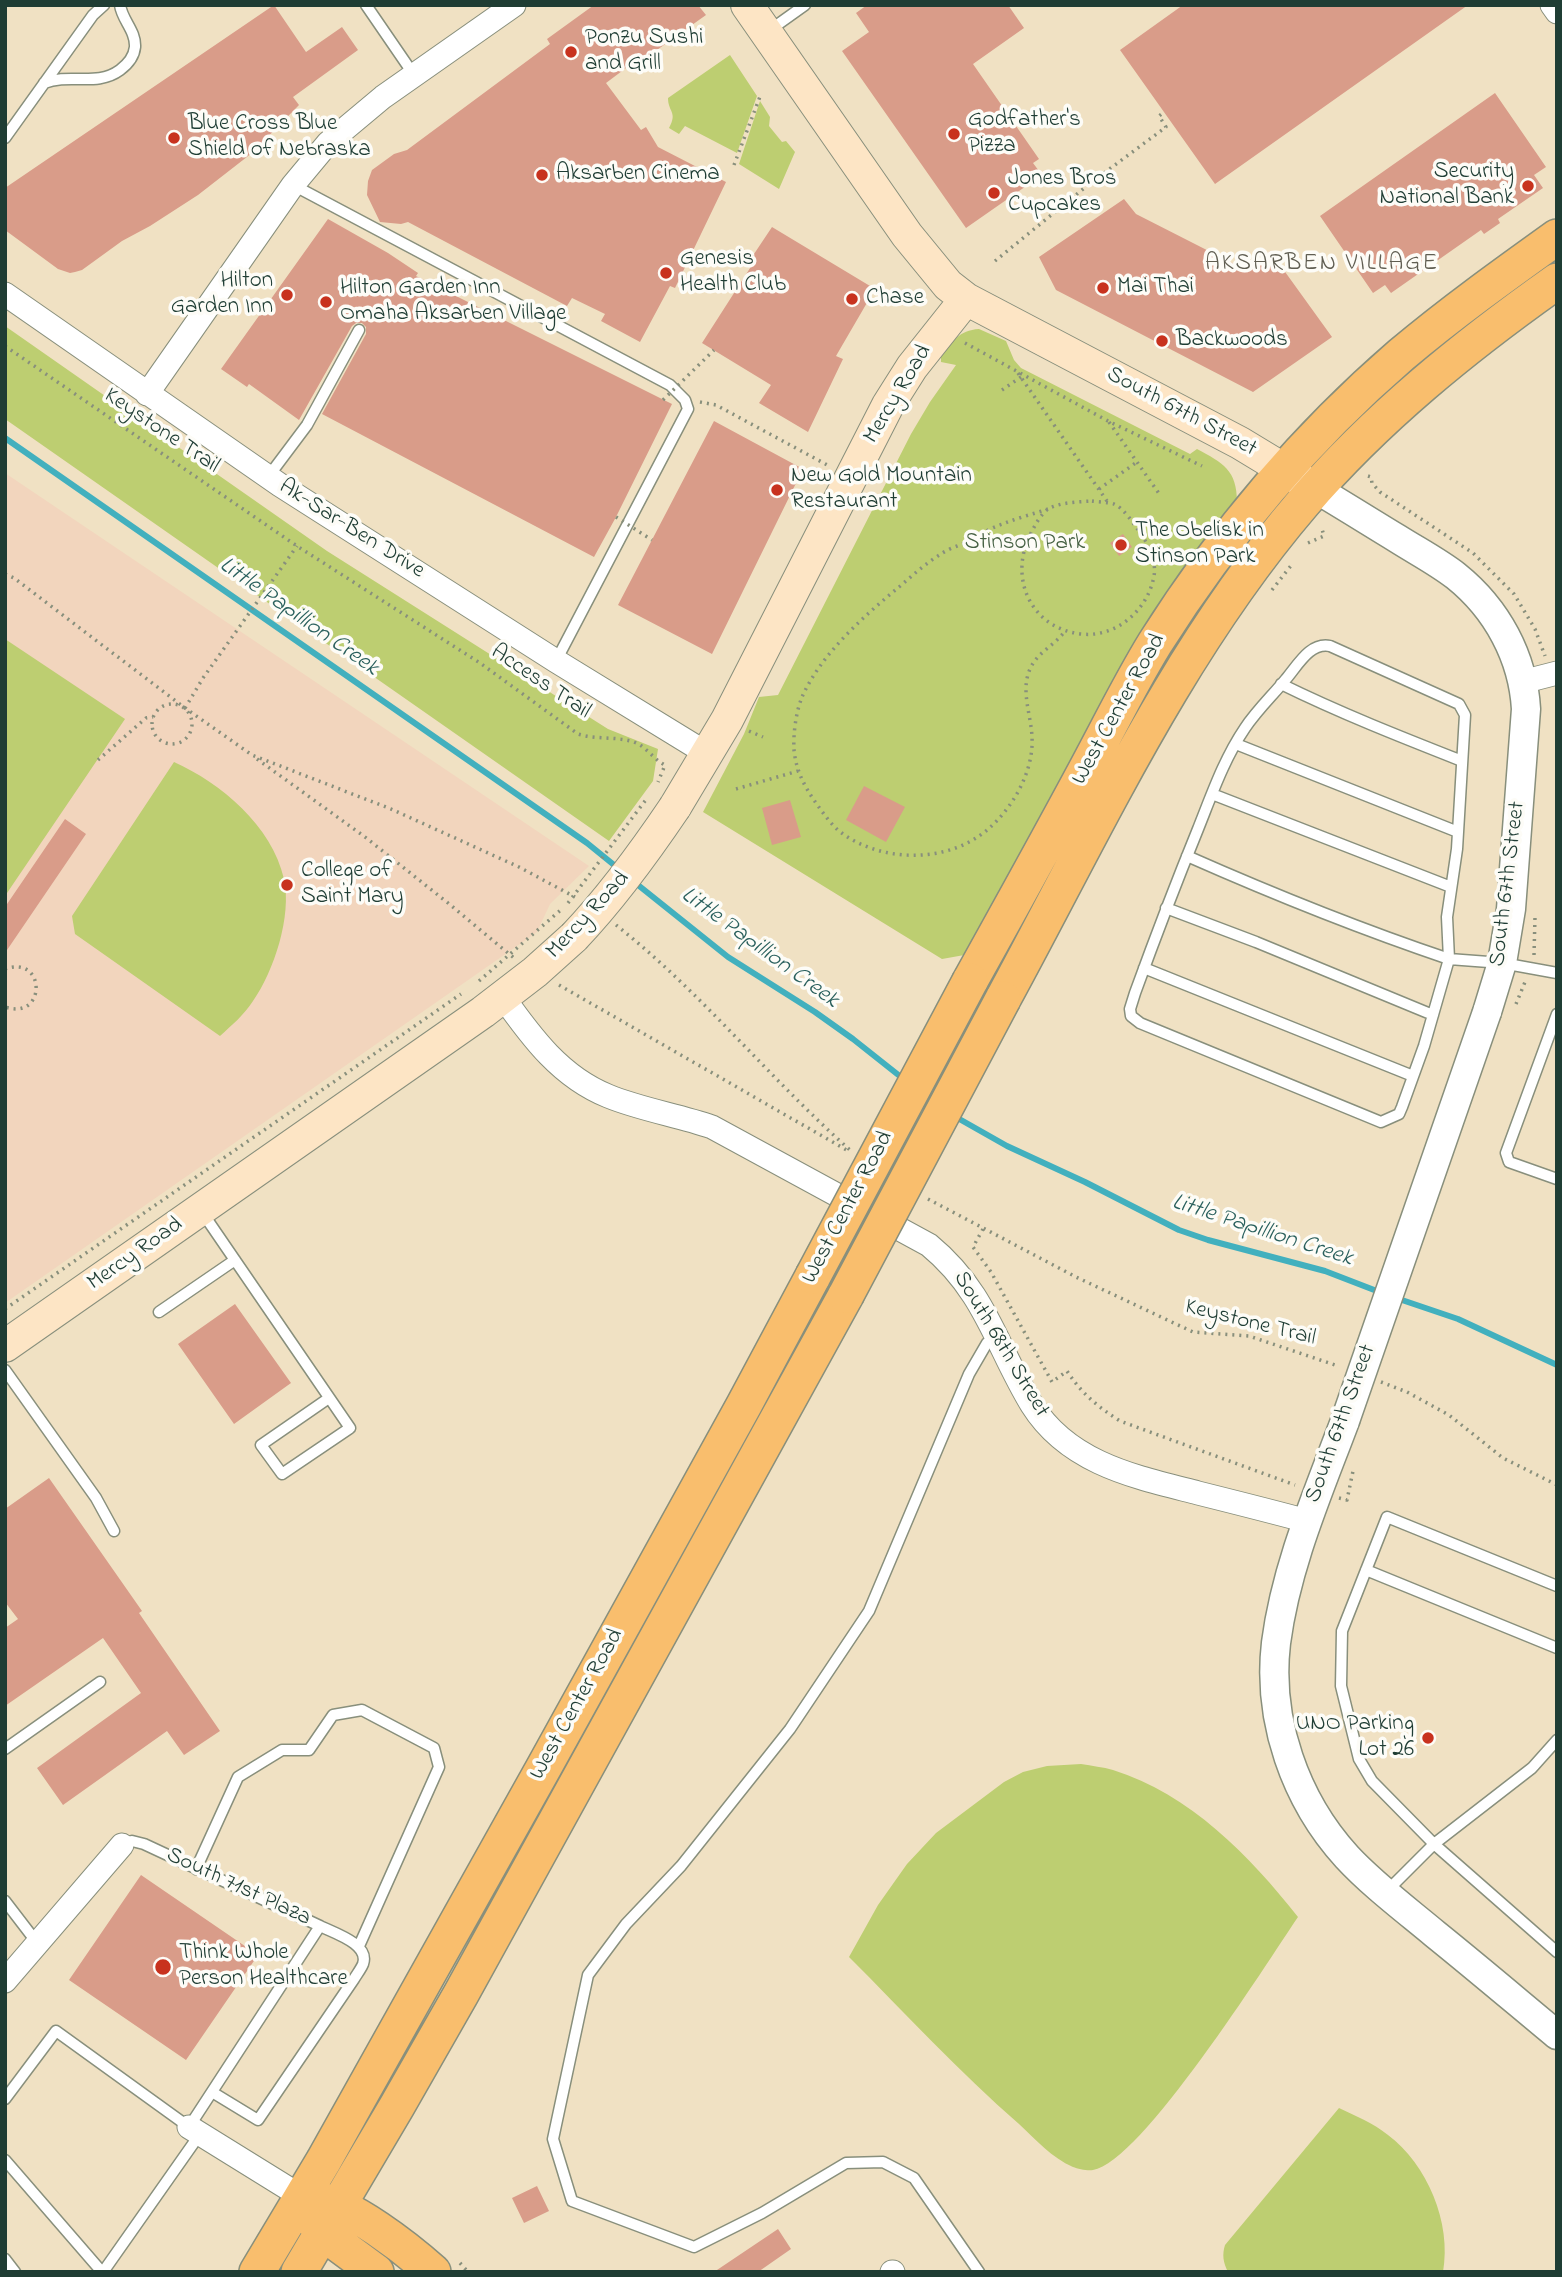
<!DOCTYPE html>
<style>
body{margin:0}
#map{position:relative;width:1562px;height:2277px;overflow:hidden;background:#f0e1c3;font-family:"Indie Flower",sans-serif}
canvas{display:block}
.frame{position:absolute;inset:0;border:7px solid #1f3d34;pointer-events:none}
</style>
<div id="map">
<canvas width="1562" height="2277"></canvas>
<div class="frame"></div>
</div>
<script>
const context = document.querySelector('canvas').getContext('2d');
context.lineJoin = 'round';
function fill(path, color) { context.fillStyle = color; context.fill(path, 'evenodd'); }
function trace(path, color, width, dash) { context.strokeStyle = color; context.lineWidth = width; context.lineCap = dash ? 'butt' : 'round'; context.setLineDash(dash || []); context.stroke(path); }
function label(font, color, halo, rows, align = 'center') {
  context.font = font + ' "Indie Flower",sans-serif'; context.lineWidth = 7; context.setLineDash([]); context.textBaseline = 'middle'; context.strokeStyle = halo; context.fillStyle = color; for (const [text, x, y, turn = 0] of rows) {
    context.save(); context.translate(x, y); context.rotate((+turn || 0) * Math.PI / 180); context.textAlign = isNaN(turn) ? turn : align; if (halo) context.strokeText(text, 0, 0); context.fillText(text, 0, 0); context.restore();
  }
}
const built = new Path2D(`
 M 5,473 L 589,866 L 550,904 L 537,932 L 5,1303 Z`);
const green = new Path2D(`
 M 730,55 L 757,96 L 737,153 L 685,126 L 679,134 L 669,128 C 678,112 668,112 668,98 Z
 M 760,101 L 770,117 L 769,126 L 782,142 L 786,141 L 795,152 L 779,189 L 739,164 Z
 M 5,326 L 327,551 L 608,729 L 658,749 L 653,781 L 609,841 L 5,419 Z
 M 979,329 L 1006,341 L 1014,360 L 1021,368 L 1190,454 L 1197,449 C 1223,463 1237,470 1237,502 L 970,954 L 942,959 L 703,812 L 744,734 L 759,697 L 778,695 L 911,434 L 930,402 L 956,365 L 941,362 L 941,357 C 952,342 959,330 979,329 Z
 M 5,639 L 125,719 L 5,896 Z
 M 174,762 C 221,783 272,826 284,879 C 292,916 274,971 253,1001 C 244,1015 232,1025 220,1036 L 75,934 L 72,916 Z
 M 1081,1764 C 1092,1766 1103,1767 1113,1770 C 1190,1794 1250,1856 1298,1917 C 1266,1964 1141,2163 1093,2170 C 1088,2171 1078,2169 1073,2167 C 1052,2158 1035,2139 1019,2124 C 959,2072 905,2013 849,1957 L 878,1905 L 907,1864 L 936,1833 L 1004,1782 L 1023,1772 L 1047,1766 Z
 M 1339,2108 C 1356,2116 1373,2123 1388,2135 C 1427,2164 1452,2223 1443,2272 L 1228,2272 C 1223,2262 1222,2255 1225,2245 Z`);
const stream = new Path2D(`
 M 5,438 L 587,843 L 619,869
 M 633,881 L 728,957 L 815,1012 L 853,1039 L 906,1081
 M 954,1116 L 1007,1146 L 1085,1182 L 1179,1230 L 1208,1240 L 1325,1271 L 1382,1293
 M 1396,1298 L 1458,1319 L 1557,1365`);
const building = new Path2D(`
 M 274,5 L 306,52 L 342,27 L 358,50 L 293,97 L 299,105 L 252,153 L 198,195 L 150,226 L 122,241 L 82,270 L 75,272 L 70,273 L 58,269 L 5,230 L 5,188 Z
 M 594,5 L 698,5 L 706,15 L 640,62 L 638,59 L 606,83 L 641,130 L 646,127 L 658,147 L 726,182 L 675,288 L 670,286 L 640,342 L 601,321 L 605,314 L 572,298 L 567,306 L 408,222 L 401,224 L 380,222 L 367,195 L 368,181 L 372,170 L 394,154 L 407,150 L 550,44 L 547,39 Z
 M 867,5 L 1008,5 L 1024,28 L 973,64 L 1039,159 L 1033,163 L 1042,175 L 966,228 L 842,51 L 869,32 L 856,13 Z
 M 1183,5 L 1468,5 L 1215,184 L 1120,50 Z
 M 1495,93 L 1546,167 L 1534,175 L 1543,188 L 1498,219 L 1500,223 L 1484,234 L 1481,230 L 1391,293 L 1385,285 L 1373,293 L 1320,216 Z
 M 1124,199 L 1136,214 L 1248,271 L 1270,251 L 1332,337 L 1253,392 L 1056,290 L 1039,257 Z
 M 328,219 L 388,253 L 418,273 L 416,276 L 672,404 L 616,517 L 594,557 L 322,414 L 366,334 L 366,327 L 362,323 L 356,323 L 352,326 L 299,420 L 249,384 L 247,387 L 221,369 Z
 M 772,227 L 875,289 L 836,356 L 843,359 L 808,432 L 759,403 L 771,385 L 702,343 L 752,265 L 748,263 Z
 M 714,421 L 803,469 L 712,654 L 618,605 Z
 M 1123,534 L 1132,547 L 1119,556 L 1110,543 Z
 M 864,786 L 905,807 L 886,842 L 846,820 Z
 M 790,800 L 801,837 L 772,845 L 762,808 Z
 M 65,819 L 86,834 L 5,953 L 5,907 Z
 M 235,1304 L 291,1383 L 234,1424 L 178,1344 Z
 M 49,1478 L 142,1611 L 139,1613 L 220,1731 L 184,1755 L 167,1731 L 63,1805 L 37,1768 L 141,1693 L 103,1638 L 5,1706 L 5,1628 L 18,1619 L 5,1602 L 5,1509 Z
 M 141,1875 L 258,1955 L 186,2060 L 69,1980 Z
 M 537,2186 L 549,2211 L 524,2223 L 512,2198 Z
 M 778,2229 L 791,2249 L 758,2272 L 714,2272 Z`);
const path = new Path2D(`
 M 734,165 L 761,94
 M 995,261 L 1088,185 L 1166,127 L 1159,116 L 1164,112
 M 965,343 L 1108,421 L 1202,466
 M 5,346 L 297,546 L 480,663 L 578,734 C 597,740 615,736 634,742 C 647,747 653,759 665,765 L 658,782
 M 1018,373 L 1109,504
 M 1002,390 L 1021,377
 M 700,402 L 716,405 L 831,467
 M 1109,422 L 1160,495
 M 1368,476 L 1371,477 L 1372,483 L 1380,492 L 1473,553 L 1514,594 L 1535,629 L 1545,656
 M 1099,489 L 1137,462
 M 1092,501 C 1099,502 1108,502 1114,504 C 1123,508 1131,520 1136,527 C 1146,540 1157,559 1154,576 C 1148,610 1116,638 1081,634 C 1030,628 1008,577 1031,533 C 1035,525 1042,512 1050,508 C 1063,502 1078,502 1092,501 Z
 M 1048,509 C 1033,514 1017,518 1003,524 C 989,528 977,537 965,543 C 957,546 948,549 941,554 C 926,563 913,575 899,587 C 864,616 821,654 802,697 C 796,712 793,734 794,750 C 796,770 804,786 816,803 C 823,813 830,823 839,831 C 880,863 947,864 987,830 C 1013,808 1034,771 1032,737 C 1031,713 1019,688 1032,665 C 1040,651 1056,644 1065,631
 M 1308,543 L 1324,536 L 1322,529
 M 5,574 L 14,578 L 185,708 L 252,755 L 391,809 L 519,867 L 575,897
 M 1272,590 L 1293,563
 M152 724a20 20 0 1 1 40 0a20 20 0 1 1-40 0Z
 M 185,708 L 203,678 L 297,546
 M 749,731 L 763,737
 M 257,759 L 365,837 L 448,903 L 514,958
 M 98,760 L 146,718 L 153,717
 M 736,789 L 798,771
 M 616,925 C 701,992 769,1078 850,1150
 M 1534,955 L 1535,917
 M 5,969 C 46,954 47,1021 5,1007
 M 479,981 L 563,908
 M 559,985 L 850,1152
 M 1516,1004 L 1525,982
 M 928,1199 L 1076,1277 L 1193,1332 L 1249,1336 L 1338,1366
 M 983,1229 L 973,1247 L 991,1272 L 1052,1382 L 1067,1371 C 1081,1393 1098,1407 1120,1421 L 1295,1485
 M 5,1309 L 461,994
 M 1381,1382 L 1407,1392 L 1449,1415 L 1503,1458 L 1557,1485
 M 1339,1498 L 1347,1500 L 1353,1471
 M 460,2263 L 468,2272`);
const service = new Path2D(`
 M 366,5 L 414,75
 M 770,30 L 805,5
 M 44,83 C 70,73 97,87 120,70 C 128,64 134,57 135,47 C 136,31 122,20 120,5
 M 5,138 L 93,15 L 104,5
 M 293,185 L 670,385 L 685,400 L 688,409 L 556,661
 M 268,477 L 307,425 L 359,330
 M 1281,684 C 1340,713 1401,737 1462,761
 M 1236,744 L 1458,832
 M 1212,794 L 1451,887
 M 1187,856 C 1273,894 1360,929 1449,959 L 1447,917 L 1457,849 L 1465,715 L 1459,704 L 1330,646 C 1310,642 1298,665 1286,679 C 1273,695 1257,710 1245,728 C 1224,759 1212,794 1198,829 C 1176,883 1155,938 1135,993 L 1130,1009 L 1131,1016 L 1140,1023 L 1381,1122 L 1399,1114 L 1402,1107 L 1424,1046 L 1449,959 L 1502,963 L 1557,973
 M 1166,908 L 1256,942 L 1433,1015
 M 1144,968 L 1413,1076
 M 1557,1014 L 1506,1153 L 1509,1162 L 1557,1179
 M 202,1212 L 350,1428 L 282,1474 L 261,1445 L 329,1398
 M 159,1312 L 235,1260
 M 5,1370 L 96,1498 L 114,1531
 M 1366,1570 L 1557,1648
 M 1557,1586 L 1387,1517 L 1342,1631 L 1341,1686 L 1359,1759 L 1372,1781 L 1434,1844 L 1557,1952
 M 5,1749 L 100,1682
 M 196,1869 L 238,1777 L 282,1750 L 309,1750 L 333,1715 L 362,1710 L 434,1748 L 439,1767 L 359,1946
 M 1387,1891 L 1434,1844 L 1532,1768 L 1557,1740
 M 5,1901 L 38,1944
 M 212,2092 L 258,2120 L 354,1979 C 357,1974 361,1969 363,1964 C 370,1944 334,1933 320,1926
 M 5,2099 L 56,2031 L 189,2127 L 320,1926 L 144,1844 L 132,1841 L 122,1845
 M 5,2160 L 102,2272
 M 5,2259 L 15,2272
 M 103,2272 L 200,2134
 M 979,2272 L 914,2178 L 883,2162 L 846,2163 L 762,2213 L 694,2247 L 572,2201 L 553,2139 L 588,1975 L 626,1924 L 681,1866 L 790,1729 L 869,1611 L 969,1374 L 987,1343 L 997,1337`);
const minor = new Path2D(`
 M 1552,5 L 1557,12
 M 5,294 L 280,485 L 556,661 L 706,753
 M 147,394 L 293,185 L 328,143 L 383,97 L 514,5
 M 1522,682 L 1557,673
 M 503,997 C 532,1038 561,1077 608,1096 C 642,1110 678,1115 712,1127 L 929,1245 C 986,1292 996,1346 1032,1405 C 1069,1464 1136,1477 1198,1493 C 1234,1502 1270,1511 1307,1521
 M 5,1981 L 122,1845
 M 189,2127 L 302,2197
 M 892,2272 L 893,2272`);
const tertiary = new Path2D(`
 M 1316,489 C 1343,505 1370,522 1398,539 C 1417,551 1438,562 1456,576 C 1497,609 1523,657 1526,709 L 1511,909 L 1502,963 L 1487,1012
 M 1345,1421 C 1318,1493 1286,1566 1276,1643 C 1267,1720 1295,1800 1347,1857 C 1373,1885 1405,1909 1435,1934 C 1476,1967 1516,2001 1557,2035`);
const secondary = new Path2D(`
 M 747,5 L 907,235 L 948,285 L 966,299 L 1240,443 L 1306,483
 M 675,807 L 727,720 L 888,405 L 912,367 L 966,299
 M 5,1346 L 483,1012 L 535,972 L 574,937`);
const primary = new Path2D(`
 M 970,981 C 1010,909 1050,837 1089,764 C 1111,723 1131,682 1155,643 C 1222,537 1306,437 1401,355 C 1451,313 1504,275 1557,237
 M 1003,999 C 1095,830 1176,651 1303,503 C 1376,418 1465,346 1557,281
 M 316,2199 C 351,2205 406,2248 433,2272
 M 310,2216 L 323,2233 L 376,2272
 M 257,2272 L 324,2160 L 544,1767 L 744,1405 L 813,1276
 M 299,2272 L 397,2106 L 461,1994 L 846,1295`);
const pathBridge = new Path2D(`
 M 663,400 L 714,350
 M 616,517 L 652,540
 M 568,903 L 648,797`);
const tertiaryBridge = new Path2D(`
 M 1345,1421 L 1487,1012`);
const secondaryBridge = new Path2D(`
 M 574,937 C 612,897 644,853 675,807`);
const primaryBridge = new Path2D(`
 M 813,1276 L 970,981
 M 846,1295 L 1003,999`);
const markers = [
 [571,52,7,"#c8321e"],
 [954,134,7,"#c8321e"],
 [174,138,7,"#c8321e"],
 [542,175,7,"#c8321e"],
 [1528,186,7,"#c8321e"],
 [994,193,7,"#c8321e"],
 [666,273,7,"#c8321e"],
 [1103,288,7,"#c8321e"],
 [287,295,7,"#c8321e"],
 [852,299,7,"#c8321e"],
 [326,302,7,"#c8321e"],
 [1162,341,7,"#c8321e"],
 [777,490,7,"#c8321e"],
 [1121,545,7,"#c8321e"],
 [287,885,7,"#c8321e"],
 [1428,1738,7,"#c8321e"],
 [163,1967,9,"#c8321e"]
];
const poiNames = [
 ["Ponzu Sushi",585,39],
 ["and Grill",585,65],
 ["Godfather's",968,121],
 ["Pizza",968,147],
 ["Blue Cross Blue",188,125],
 ["Shield of Nebraska",188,151],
 ["Security",1514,173,"right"],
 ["National Bank",1514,199,"right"],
 ["Aksarben Cinema",556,175],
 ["Jones Bros",1008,180],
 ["Cupcakes",1008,206],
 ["Genesis",680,260],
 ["Health Club",680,286],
 ["Hilton",273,282,"right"],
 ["Garden Inn",273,308,"right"],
 ["Mai Thai",1117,288],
 ["Hilton Garden Inn",340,289],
 ["Omaha Aksarben Village",340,315],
 ["Chase",866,299],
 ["Backwoods",1176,341],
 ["New Gold Mountain",791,477],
 ["Restaurant",791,503],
 ["The Obelisk in",1135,532],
 ["Stinson Park",1135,558],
 ["College of",301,872],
 ["Saint Mary",301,898],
 ["UNO Parking",1414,1725,"right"],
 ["Lot 26",1414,1751,"right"],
 ["Think Whole",179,1954],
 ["Person Healthcare",179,1980]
];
const streetNames = [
 ["Mercy Road",899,395,-59],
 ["South 67th Street",1181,413,28],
 ["Keystone Trail",161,432,34],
 ["Ak-Sar-Ben Drive",351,530,32],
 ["Access Trail",540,683,34],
 ["West Center Road",1120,710,-61],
 ["South 67th Street",1509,884,-83],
 ["Mercy Road",589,916,-47],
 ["West Center Road",849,1208,-62],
 ["Mercy Road",136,1255,-35],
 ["Keystone Trail",1250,1324,14],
 ["South 68th Street",1000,1345,59],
 ["South 67th Street",1342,1424,-70],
 ["West Center Road",578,1705,-61],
 ["South 71st Plaza",238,1888,25]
];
const parkNames = [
 ["Stinson Park",1025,544]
];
const neighbourhoodNames = [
 ["AKSARBEN VILLAGE",1322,265]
];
const waterNames = [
 ["Little Papillion Creek",298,618,35],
 ["Little Papillion Creek",759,949,36],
 ["Little Papillion Creek",1262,1232,18]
];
fill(built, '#f2d5bd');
fill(green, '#bdce71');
trace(stream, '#42b0be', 6);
fill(building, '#d99c89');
trace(service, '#888f7c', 13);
trace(minor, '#888f7c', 25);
trace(tertiary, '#888f7c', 31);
trace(secondary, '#888f7c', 34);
trace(primary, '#888f7c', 38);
trace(path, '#888f7c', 3.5, [2, 5]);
trace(service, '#fff', 10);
trace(minor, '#fff', 23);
trace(tertiary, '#fff', 28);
trace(secondary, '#fde5c5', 32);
trace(primary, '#f9be6d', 35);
trace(tertiaryBridge, '#888f7c', 31, []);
trace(secondaryBridge, '#888f7c', 34, []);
trace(primaryBridge, '#888f7c', 38, []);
trace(pathBridge, '#888f7c', 3.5, [2, 5]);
trace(tertiaryBridge, '#fff', 28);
trace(secondaryBridge, '#fde5c5', 32);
trace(primaryBridge, '#f9be6d', 35);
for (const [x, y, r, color] of markers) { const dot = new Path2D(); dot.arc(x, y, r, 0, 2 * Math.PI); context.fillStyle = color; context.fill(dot); trace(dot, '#fdfcf7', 2.5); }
label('23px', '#1f3d34', '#fdfcf7', poiNames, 'left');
label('23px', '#1f3d34', '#fdfcf7', streetNames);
label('23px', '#466143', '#fdfcf7', parkNames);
context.letterSpacing = '2px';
label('24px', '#605e52', '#fdfcf7', neighbourhoodNames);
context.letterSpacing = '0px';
label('italic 24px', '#2a605d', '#fdfcf7', waterNames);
</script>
